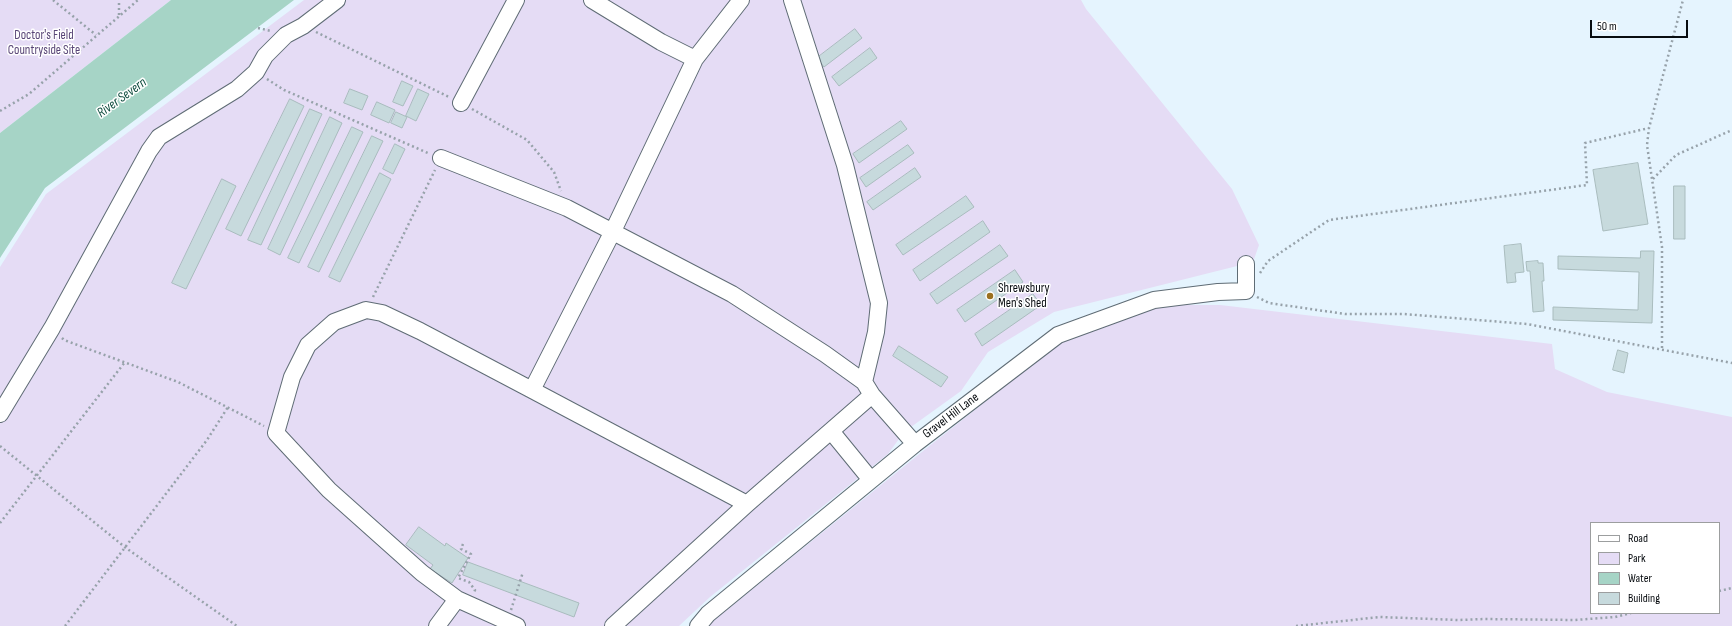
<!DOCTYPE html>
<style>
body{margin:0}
#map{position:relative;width:1732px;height:626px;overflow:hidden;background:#e5f4fe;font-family:"Sofia Sans Condensed",sans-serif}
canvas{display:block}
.legend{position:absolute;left:1590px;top:522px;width:130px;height:92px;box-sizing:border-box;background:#fff;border:1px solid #9c9e9f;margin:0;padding:5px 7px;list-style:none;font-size:12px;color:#080c10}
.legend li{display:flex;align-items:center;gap:8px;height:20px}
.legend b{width:20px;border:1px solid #9c9e9f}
.scale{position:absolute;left:1590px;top:20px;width:98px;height:18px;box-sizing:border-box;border:2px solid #080c10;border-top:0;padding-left:5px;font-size:12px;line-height:14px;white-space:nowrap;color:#080c10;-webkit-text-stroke:3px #fff;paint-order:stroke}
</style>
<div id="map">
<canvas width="1732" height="626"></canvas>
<ul class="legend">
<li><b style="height:5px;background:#fff"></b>Road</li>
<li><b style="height:11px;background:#e5dcf5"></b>Park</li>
<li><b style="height:11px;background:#a6d4c6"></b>Water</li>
<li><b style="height:11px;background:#c7dadd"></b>Building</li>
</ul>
<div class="scale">50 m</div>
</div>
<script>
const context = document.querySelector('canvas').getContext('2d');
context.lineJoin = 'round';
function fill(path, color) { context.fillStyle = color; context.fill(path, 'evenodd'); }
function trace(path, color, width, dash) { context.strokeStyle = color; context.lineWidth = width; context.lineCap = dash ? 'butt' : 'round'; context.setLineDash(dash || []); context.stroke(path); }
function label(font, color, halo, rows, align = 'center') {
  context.font = font + ' "Sofia Sans Condensed",sans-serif'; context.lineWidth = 3; context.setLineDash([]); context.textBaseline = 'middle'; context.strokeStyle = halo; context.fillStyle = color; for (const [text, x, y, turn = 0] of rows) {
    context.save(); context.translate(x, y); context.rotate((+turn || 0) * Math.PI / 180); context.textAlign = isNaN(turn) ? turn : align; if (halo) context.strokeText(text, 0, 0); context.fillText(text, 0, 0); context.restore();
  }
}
const green = new Path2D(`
 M 0,0 L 171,0 L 0,133 Z
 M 304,0 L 1081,0 L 1086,9 L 1232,189 L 1259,245 L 1253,262 L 1054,312 L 988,352 L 961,391 L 904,432 L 888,454 L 710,597 L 679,626 L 0,626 L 0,267 L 46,194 Z
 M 1158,305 L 1220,305 L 1552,344 L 1555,369 L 1607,392 L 1732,417 L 1732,626 L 707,626 L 923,451 L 1062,341 ZM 1591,523 L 1719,523 L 1719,613 L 1591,613 Z`);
const water = new Path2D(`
 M 171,0 L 294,0 L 45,188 L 0,258 L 0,133 Z`);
const building = new Path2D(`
 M 855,29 L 862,38 L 824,67 L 817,58 Z
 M 870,48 L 877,58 L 839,86 L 832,77 Z
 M 402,81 L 413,86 L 403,106 L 393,102 Z
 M 350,89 L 368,96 L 362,110 L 344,103 Z
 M 418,89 L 429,94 L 416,121 L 406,116 Z
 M 290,99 L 304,106 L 241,236 L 226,229 Z
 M 377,102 L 395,110 L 389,123 L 371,115 Z
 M 310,109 L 322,114 L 261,245 L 248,240 Z
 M 396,112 L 407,117 L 402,128 L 391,123 Z
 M 330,117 L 342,123 L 280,255 L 268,249 Z
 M 901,121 L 907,129 L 859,163 L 853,154 Z
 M 352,127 L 363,132 L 299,263 L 288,258 Z
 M 372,136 L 383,141 L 319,272 L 308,267 Z
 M 395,144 L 405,149 L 393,174 L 383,169 Z
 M 908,145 L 914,153 L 866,187 L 860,178 Z
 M 1638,163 L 1648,224 L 1603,231 L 1593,170 Z
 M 915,168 L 921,177 L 873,210 L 867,202 Z
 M 380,173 L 391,179 L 340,282 L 329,277 Z
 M 222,179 L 236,186 L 186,289 L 172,283 Z
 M 1674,186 L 1685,186 L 1685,239 L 1674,239 Z
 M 966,196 L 974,207 L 903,255 L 896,245 Z
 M 983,221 L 990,232 L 920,281 L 913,270 Z
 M 1521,244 L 1524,272 L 1515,273 L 1516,282 L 1507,283 L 1504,246 Z
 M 1000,245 L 1008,256 L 937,304 L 930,294 Z
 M 1641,251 L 1654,251 L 1652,323 L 1553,320 L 1553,307 L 1638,310 L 1639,272 L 1558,269 L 1558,256 L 1640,258 Z
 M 1538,261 L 1538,263 L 1543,263 L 1544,281 L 1542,281 L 1544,311 L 1533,312 L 1530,271 L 1527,271 L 1526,262 Z
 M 1015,270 L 1023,282 L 965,322 L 957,310 Z
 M 1033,294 L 1041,305 L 982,346 L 975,334 Z
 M 899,346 L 948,377 L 941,387 L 893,356 Z
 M 1618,350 L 1628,353 L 1624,373 L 1613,370 Z
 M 419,527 L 445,546 L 446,543 L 468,558 L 452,583 L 430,569 L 433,565 L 406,545 Z
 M 468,562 L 579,603 L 574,617 L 463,575 Z`);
const path = new Path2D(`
 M 53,0 L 96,35
 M 119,15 L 119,0
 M 258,28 L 271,31
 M 316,32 L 449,97
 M 267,79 L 284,90 L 428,153
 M 472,109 L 527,140 L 554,172 L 561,191
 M 0,111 L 29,94 L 138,0
 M 1653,179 L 1676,155 L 1732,130
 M 1260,273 L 1268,261 L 1329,220 L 1587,185 L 1585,143 L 1649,128
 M 373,297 L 435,170
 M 1257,297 L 1269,303 L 1345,314 L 1404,314 L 1527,324 L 1732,363
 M 62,338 L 64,340 L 178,382 L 264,426
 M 1662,348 L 1662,247 L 1647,145 L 1649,128 L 1683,0
 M 0,446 L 126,548 L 237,626
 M 0,523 L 125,362
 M 463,544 L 461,549 L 471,554 L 458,578 L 469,582 L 475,590 L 474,593
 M 1719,591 L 1732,588
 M 511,610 L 523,572
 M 65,626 L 207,440 L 228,407
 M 1296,626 L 1380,617 L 1458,620 L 1484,619 L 1575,620 L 1615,617 L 1631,613`);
const minor = new Path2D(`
 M 592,0 L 661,42 L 695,59
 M 792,0 L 845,165 L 879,303 L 876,332 L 864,382
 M 461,103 L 516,0
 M 441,158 L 567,208 L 732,294 L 825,354 L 864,382 L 872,395 L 915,444
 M 532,390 L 747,504
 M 0,414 L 52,328 L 149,151 L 159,137 L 237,89 L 256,72 L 265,56 L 286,35 L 303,26 L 337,0
 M 831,431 L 871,480
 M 457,599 L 517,626
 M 437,626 L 457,599 L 422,573 L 329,490 L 276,433 L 292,377 L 308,345 L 334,322 L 366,310 L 382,313 L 420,331 L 532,390 L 613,231 L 695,59 L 741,0
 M 613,626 L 747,504 L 872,395
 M 698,626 L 708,614 L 915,444 L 1058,335 L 1154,300 L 1218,292 L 1246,291 L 1246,264`);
const markers = [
 [990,296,4,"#9b711f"]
];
const parkNames = [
 ["Doctor's Field",44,36],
 ["Countryside Site",44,51]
];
const poiNames = [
 ["Shrewsbury",998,289],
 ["Men's Shed",998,304]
];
const streetNames = [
 ["Gravel Hill Lane",951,416,-37]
];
const waterNames = [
 ["River Severn",122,98,-36]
];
fill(green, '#e5dcf5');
fill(water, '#a6d4c6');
fill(building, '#c7dadd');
trace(building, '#a9bcbe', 1);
trace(minor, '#5f6c75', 18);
trace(path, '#97a2aa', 2.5, [2, 3]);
trace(minor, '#fff', 16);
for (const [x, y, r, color] of markers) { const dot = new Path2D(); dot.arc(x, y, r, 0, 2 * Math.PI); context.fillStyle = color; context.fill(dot); trace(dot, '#fff', 1.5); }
label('13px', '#584576', '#fff', parkNames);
label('13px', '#080c10', '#fff', poiNames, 'left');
label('13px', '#080c10', '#fff', streetNames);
label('italic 14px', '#135042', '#fff', waterNames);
</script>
